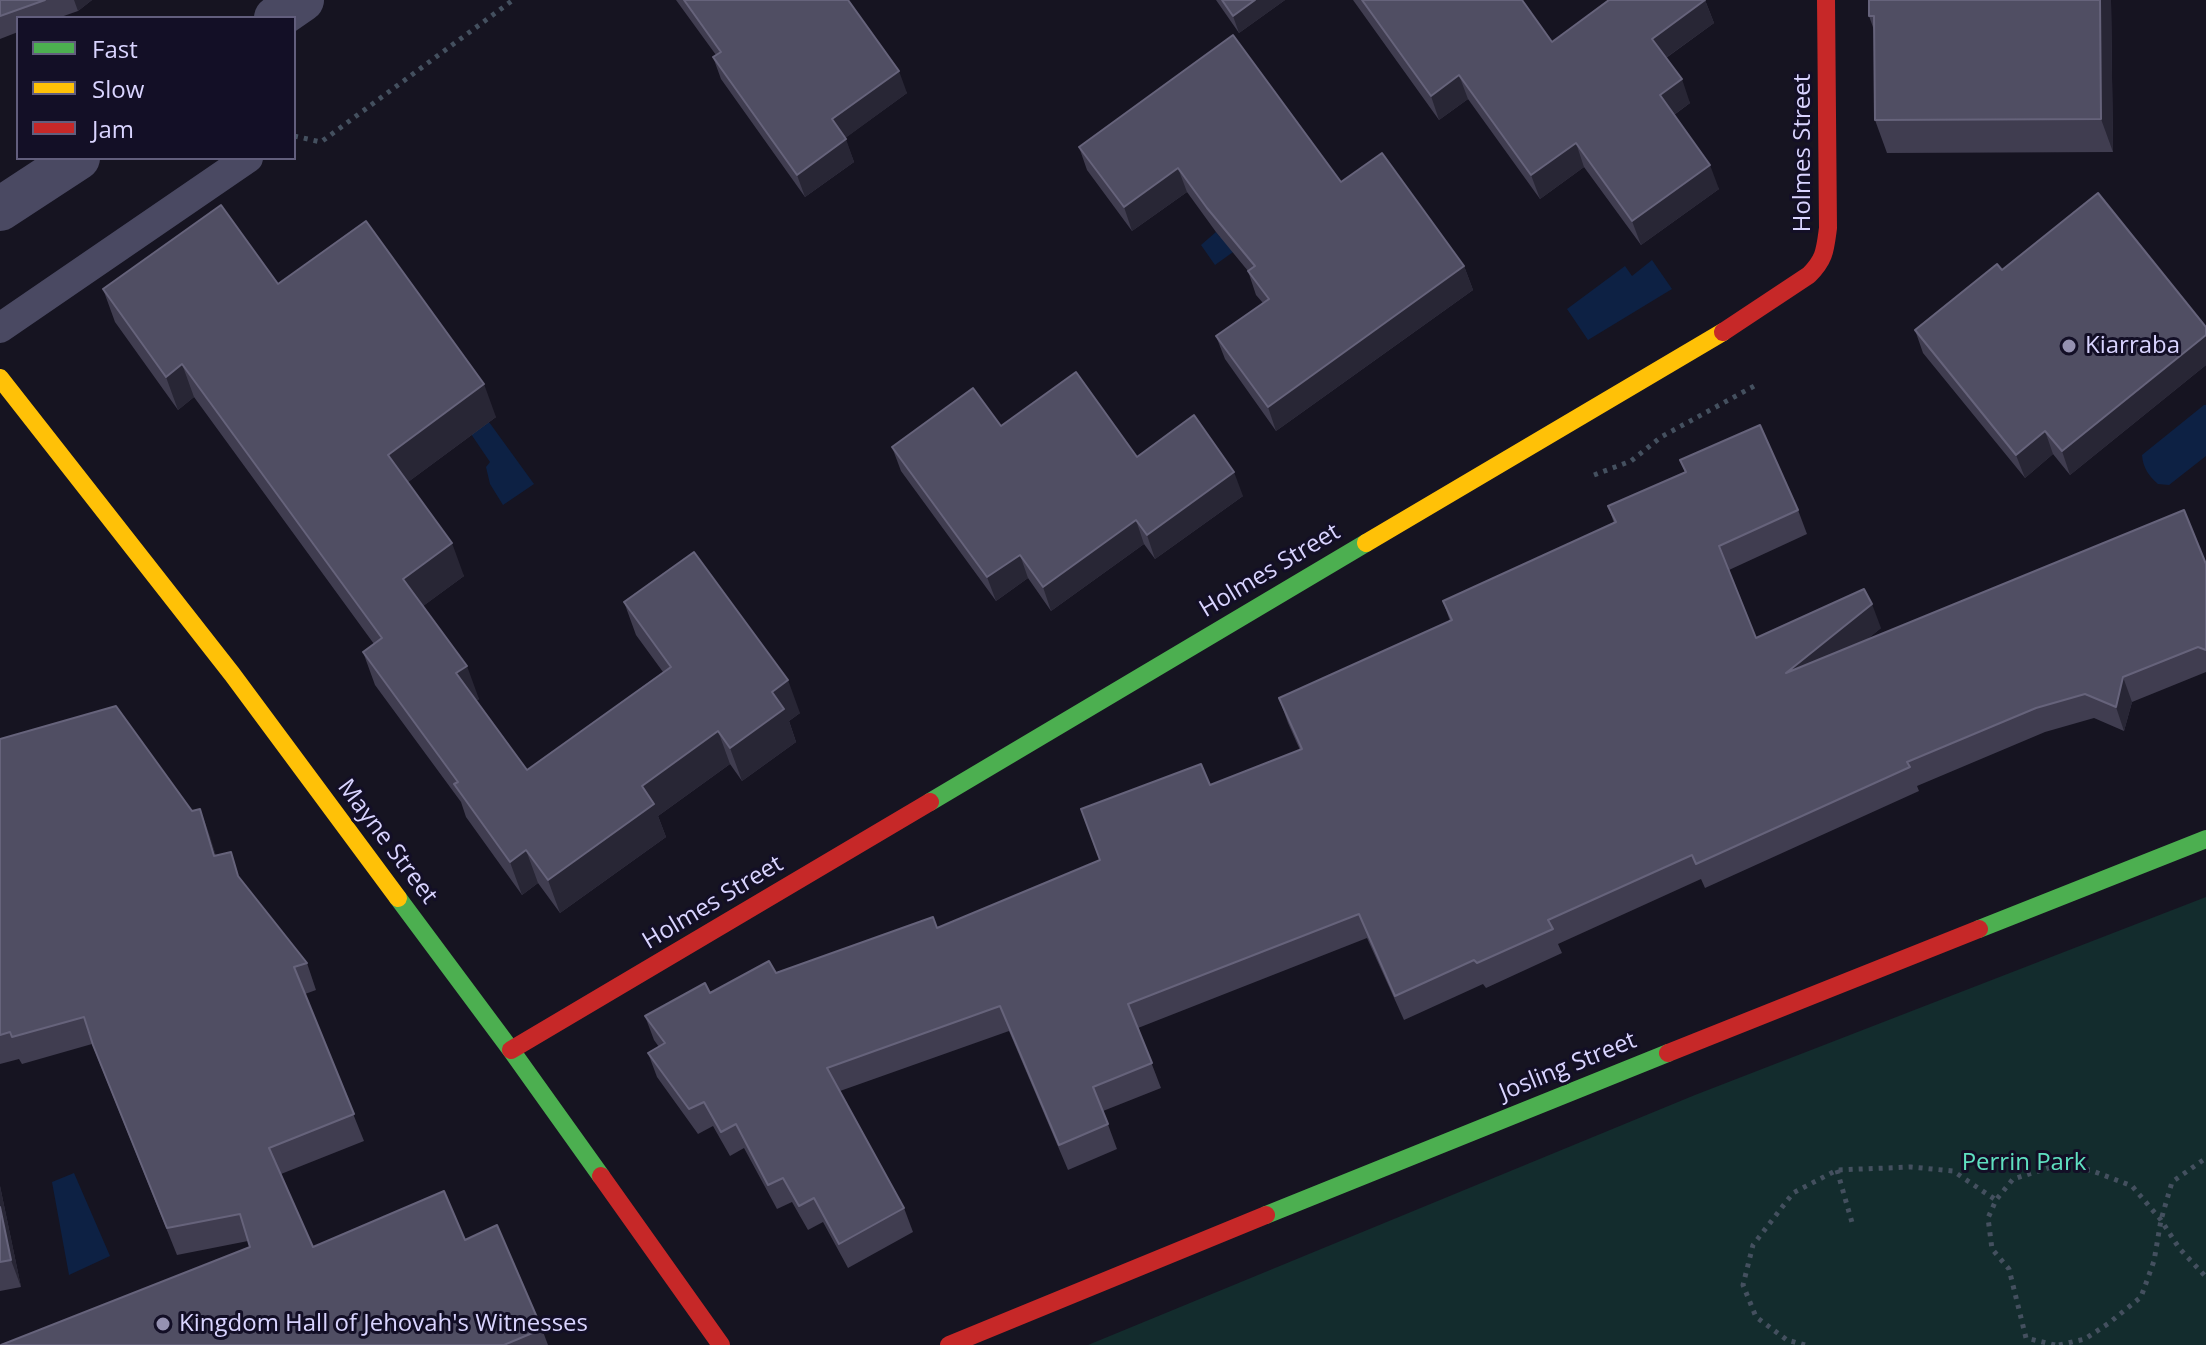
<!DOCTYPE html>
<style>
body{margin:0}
#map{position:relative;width:2206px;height:1345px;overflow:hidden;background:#161421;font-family:"Open Sans",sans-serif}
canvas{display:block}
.legend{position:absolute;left:16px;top:16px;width:280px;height:144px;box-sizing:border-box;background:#130f26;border:2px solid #625e7d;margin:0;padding:10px 14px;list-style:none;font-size:24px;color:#d9d4ff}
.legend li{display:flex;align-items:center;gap:16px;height:40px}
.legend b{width:40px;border:2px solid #625e7d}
</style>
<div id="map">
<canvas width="2206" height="1345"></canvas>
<ul class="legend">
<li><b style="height:10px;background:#4caf50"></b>Fast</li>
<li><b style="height:10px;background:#ffc107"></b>Slow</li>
<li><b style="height:10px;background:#c62828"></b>Jam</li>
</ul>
</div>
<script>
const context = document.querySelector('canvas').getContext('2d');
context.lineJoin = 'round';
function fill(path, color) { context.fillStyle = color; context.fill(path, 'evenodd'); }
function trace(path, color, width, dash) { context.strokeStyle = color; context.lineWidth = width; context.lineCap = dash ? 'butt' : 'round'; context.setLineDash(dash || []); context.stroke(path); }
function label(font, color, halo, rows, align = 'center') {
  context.font = font + ' "Open Sans",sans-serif'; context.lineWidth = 6; context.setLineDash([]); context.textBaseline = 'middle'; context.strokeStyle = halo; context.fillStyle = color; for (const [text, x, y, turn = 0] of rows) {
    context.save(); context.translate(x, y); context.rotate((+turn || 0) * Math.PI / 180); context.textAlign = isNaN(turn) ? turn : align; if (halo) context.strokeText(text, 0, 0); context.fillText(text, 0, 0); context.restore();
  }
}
const green = new Path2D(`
 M 2206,897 L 2206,1345 L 1088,1345 L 1695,1095 Z`);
const water = new Path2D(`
 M 1315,193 L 1215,265 L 1201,245 L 1216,232 L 1220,237 Z
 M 1652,260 L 1672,289 L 1588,340 L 1567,309 L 1625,266 L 1632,276 Z
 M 2204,405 L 2206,405 L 2206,456 L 2169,485 L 2158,484 C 2149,476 2143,468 2142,455 Z
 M 489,422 L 534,484 L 503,505 L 490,484 L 486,467 L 490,462 L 471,434 Z
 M 74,1173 L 110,1256 L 69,1275 L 52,1182 Z`);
const path = new Path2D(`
 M 294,136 L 321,142 L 513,0
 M 1594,475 L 1631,461 L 1661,437 L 1756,385
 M 1837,1170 L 1853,1226
 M 1805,1345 L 1787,1340 L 1756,1317 L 1743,1285 L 1753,1245 L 1793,1193 L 1837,1170 L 1911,1167 L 1953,1171 L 1996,1200
 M 2055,1345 L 2026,1338 L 2009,1269 L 1992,1249 L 1988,1218 L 1996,1200 L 2013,1179 L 2051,1167 L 2090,1170 L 2132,1186 L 2161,1220 L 2179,1248 L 2206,1277
 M 2059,1345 L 2085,1339 L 2109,1323 L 2141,1297 L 2154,1261 L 2161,1220 L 2172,1182 L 2206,1158`);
const lane = new Path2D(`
 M 0,328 L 248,158`);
const street = new Path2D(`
 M 276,18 L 302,0
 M 0,209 L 78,158`);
const fast = new Path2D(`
 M 930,802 L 1366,543
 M 398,898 L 511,1050 L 601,1176
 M 1979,929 L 2206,839
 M 1266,1215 L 1668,1053`);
const slow = new Path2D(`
 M 0,378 L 232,674 L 398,898
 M 1366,543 L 1723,332`);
const jam = new Path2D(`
 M 1723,332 L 1809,275 C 1825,259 1825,250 1828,228 L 1826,0
 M 511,1050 L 930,802
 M 1668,1053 L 1979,929
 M 601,1176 L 721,1345
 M 949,1345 L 1266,1215`);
const wall = new Path2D(`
 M 0,0 L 92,0 L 78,11 L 58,18 L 18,18 L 18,32 L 0,39 Z
 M 676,0 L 848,0 L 907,93 L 845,138 L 854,162 L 805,197 L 721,79 L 713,57 L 716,55 Z
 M 1216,0 L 1285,0 L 1239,33 Z
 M 1353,0 L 1522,0 L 1552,42 L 1705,0 L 1714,23 L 1666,58 L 1690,103 L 1674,115 L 1719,189 L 1641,245 L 1584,167 L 1540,199 L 1468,99 L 1439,120 Z
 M 2111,0 L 2113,152 L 1887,153 L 1875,120 L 1874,30 L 1869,16 Z
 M 1079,147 L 1341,182 L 1464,266 L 1473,290 L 1276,431 L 1225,359 L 1216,336 L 1263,303 L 1256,295 L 1248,271 L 1216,232 L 1187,192 L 1132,231 L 1087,170 Z
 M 2002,270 L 2206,327 L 2206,365 L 2070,475 L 2053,454 L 2025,478 L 1923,353 L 1915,330 Z
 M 278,284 L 496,417 L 408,482 L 464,576 L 423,606 L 479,699 L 476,701 L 527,770 L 663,672 L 636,635 L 624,602 L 800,713 L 789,721 L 796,742 L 742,781 L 730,764 L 658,816 L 666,837 L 560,913 L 538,883 L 522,895 L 466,817 L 461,802 L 375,685 L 363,652 L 374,644 L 194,397 L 178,410 L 115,322 L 103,289 Z
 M 1001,426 L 1137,457 L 1243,496 L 1155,559 L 1144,544 L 1051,611 L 1028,578 L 996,601 L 901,471 L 892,447 Z
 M 1680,460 L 1798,510 L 1807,534 L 1729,570 L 1756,638 L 1881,628 L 1866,640 L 2206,564 L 2206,672 L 2132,702 L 2124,731 L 2094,718 L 2045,732 L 1917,786 L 1919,791 L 1705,888 L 1701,879 L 1558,944 L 1562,953 L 1486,988 L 1483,984 L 1404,1020 L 1367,938 L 1138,1028 L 1161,1088 L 1103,1111 L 1117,1149 L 1068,1170 L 1009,1031 L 840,1091 L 904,1208 L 913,1232 L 848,1268 L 823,1222 L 808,1230 L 792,1202 L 777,1209 L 744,1148 L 730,1156 L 713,1126 L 698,1134 L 657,1077 L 648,1053 L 659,1047 L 654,1040 L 645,1016 L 710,993 L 937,928 L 1100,860 L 1081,809 L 1210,785 L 1300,750 L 1288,723 L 1279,698 L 1450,621 L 1443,601 L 1614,523 L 1608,506 L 1685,472 Z
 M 0,739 L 192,811 L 200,809 L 216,856 L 241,880 L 307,963 L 316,990 L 305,994 L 364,1141 L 281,1174 L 313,1247 L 465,1240 L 542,1329 L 548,1345 L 1,1345 L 250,1247 L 248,1241 L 177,1255 L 92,1044 L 22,1064 L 19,1059 L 0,1064 Z
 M 0,1186 L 21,1287 L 0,1291 Z`);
const shadedWall = new Path2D(`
 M 74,0 L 92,0 L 78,11 Z
 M 1255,0 L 1285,0 L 1239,33 L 1233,16 Z
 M 1705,0 L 1714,23 L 1660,62 L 1652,39 Z
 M 2100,0 L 2111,0 L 2113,152 L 2101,119 Z
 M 899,71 L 907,93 L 840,142 L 832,119 Z
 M 1459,75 L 1468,99 L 1439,120 L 1431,96 Z
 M 1682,79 L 1690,103 L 1668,119 L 1660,95 Z
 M 846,139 L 854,162 L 805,197 L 797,175 Z
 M 1576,143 L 1584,167 L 1540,199 L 1531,175 Z
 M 1710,165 L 1719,189 L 1641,245 L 1632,221 Z
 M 1178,168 L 1187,192 L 1132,231 L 1124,207 Z
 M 1464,266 L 1473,290 L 1276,431 L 1268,407 Z
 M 2206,335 L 2206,365 L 2070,475 L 2062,451 Z
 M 182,364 L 194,397 L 178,410 L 166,377 Z
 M 484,384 L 496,417 L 400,488 L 388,455 Z
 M 2045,431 L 2053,454 L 2025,478 L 2016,455 Z
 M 1234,472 L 1243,496 L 1155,559 L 1147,535 Z
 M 1136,520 L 1144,544 L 1051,611 L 1043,587 Z
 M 452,543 L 464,576 L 415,612 L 403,579 Z
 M 1020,555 L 1028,578 L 996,601 L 987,577 Z
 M 1872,604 L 1881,628 L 1795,698 L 1786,673 Z
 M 467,666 L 479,699 L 468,706 L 456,673 Z
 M 2123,677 L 2132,702 L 2124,731 L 2116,707 Z
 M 788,680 L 800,713 L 789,721 L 796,742 L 742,781 L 730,748 L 772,692 Z
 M 718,731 L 730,764 L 658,816 L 666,837 L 560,913 L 548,880 L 642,786 Z
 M 200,809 L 210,836 L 224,883 L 214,856 Z
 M 526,850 L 538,883 L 522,895 L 510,862 Z
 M 0,1186 L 21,1287 L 11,1260 L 0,1207 Z`);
const building = new Path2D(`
 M 0,0 L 45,0 L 0,16 Z
 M 684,0 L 848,0 L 899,71 L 832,119 L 846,139 L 797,175 L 713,57 L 721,52 Z
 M 1222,0 L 1255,0 L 1233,16 Z
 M 1362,0 L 1522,0 L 1552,42 L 1609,0 L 1705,0 L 1652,39 L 1682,79 L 1660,95 L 1710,165 L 1632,221 L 1576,143 L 1531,175 L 1459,75 L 1431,96 Z
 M 1869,0 L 2100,0 L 2101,119 L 1875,120 L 1874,16 L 1869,16 Z
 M 1233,35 L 1341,182 L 1382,153 L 1464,266 L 1268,407 L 1216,336 L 1269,299 L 1248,271 L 1255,266 L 1207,208 L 1178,168 L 1124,207 L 1079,147 Z
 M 2098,193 L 2206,327 L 2206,335 L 2062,451 L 2045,431 L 2016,455 L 1915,330 L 1997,264 L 2002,270 Z
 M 221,205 L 278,284 L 366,221 L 484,384 L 388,455 L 452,543 L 403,579 L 467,666 L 456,673 L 527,770 L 671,667 L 624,602 L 694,552 L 788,680 L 772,692 L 784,709 L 730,748 L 718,731 L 642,786 L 654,804 L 548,880 L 526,850 L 510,862 L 454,784 L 458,782 L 363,652 L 382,638 L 182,364 L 166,377 L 103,289 Z
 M 1076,372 L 1137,457 L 1194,415 L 1234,472 L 1147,535 L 1136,520 L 1043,587 L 1020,555 L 987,577 L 892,447 L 973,388 L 1001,426 Z
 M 1760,425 L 1798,510 L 1719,546 L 1756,638 L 1864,589 L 1872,604 L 1786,673 L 2184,510 L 2206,564 L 2206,650 L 2198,647 L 2123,677 L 2116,707 L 2085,694 L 2036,708 L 1907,762 L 1910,767 L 1696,864 L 1692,855 L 1548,920 L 1553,929 L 1477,963 L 1474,960 L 1395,996 L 1359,914 L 1128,1004 L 1152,1063 L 1093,1087 L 1108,1124 L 1059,1145 L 1000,1006 L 827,1068 L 904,1208 L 839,1244 L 814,1198 L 799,1206 L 783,1178 L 768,1185 L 736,1124 L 721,1132 L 704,1102 L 689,1109 L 648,1053 L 665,1043 L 645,1016 L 705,983 L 710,993 L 769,961 L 776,973 L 933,917 L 937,928 L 1100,860 L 1081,809 L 1201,764 L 1210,785 L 1302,749 L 1279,698 L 1452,620 L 1443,601 L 1616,522 L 1608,506 L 1686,472 L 1680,460 Z
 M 116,706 L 192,811 L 200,809 L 214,856 L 231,852 L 238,876 L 307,963 L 294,967 L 354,1114 L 269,1148 L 313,1247 L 444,1191 L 465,1240 L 497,1225 L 542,1329 L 504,1345 L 1,1345 L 250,1247 L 240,1214 L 167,1228 L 93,1045 L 84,1017 L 12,1037 L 10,1032 L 0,1035 L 0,739 Z
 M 0,1207 L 11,1260 L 0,1262 Z`);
const markers = [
 [2069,346,8,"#9591b1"],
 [163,1324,8,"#9591b1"]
];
const streetNames = [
 ["Holmes Street",1803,153,-90],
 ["Holmes Street",1270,571,-31],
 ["Mayne Street",387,842,53],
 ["Holmes Street",713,903,-31],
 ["Josling Street",1568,1067,-22]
];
const poiNames = [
 ["Kiarraba",2085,346],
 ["Kingdom Hall of Jehovah's Witnesses",179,1324]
];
const parkNames = [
 ["Perrin Park",2024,1163]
];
fill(green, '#132c2d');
fill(water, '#0d2144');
trace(path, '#44505f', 5, [4, 6]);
trace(lane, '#4a4962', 30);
trace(street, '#4a4962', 44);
trace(fast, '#4caf50', 18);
trace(slow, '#ffc107', 18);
trace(jam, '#c62828', 18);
fill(wall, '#403d50');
fill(shadedWall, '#282635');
fill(building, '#504e63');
trace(building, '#66637b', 2);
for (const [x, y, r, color] of markers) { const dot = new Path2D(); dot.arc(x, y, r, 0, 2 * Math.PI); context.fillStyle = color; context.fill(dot); trace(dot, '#130f26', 3); }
label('24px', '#d9d4ff', '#130f26', streetNames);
label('24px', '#d9d4ff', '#130f26', poiNames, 'left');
label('24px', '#5fe0c0', '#130f26', parkNames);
</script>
